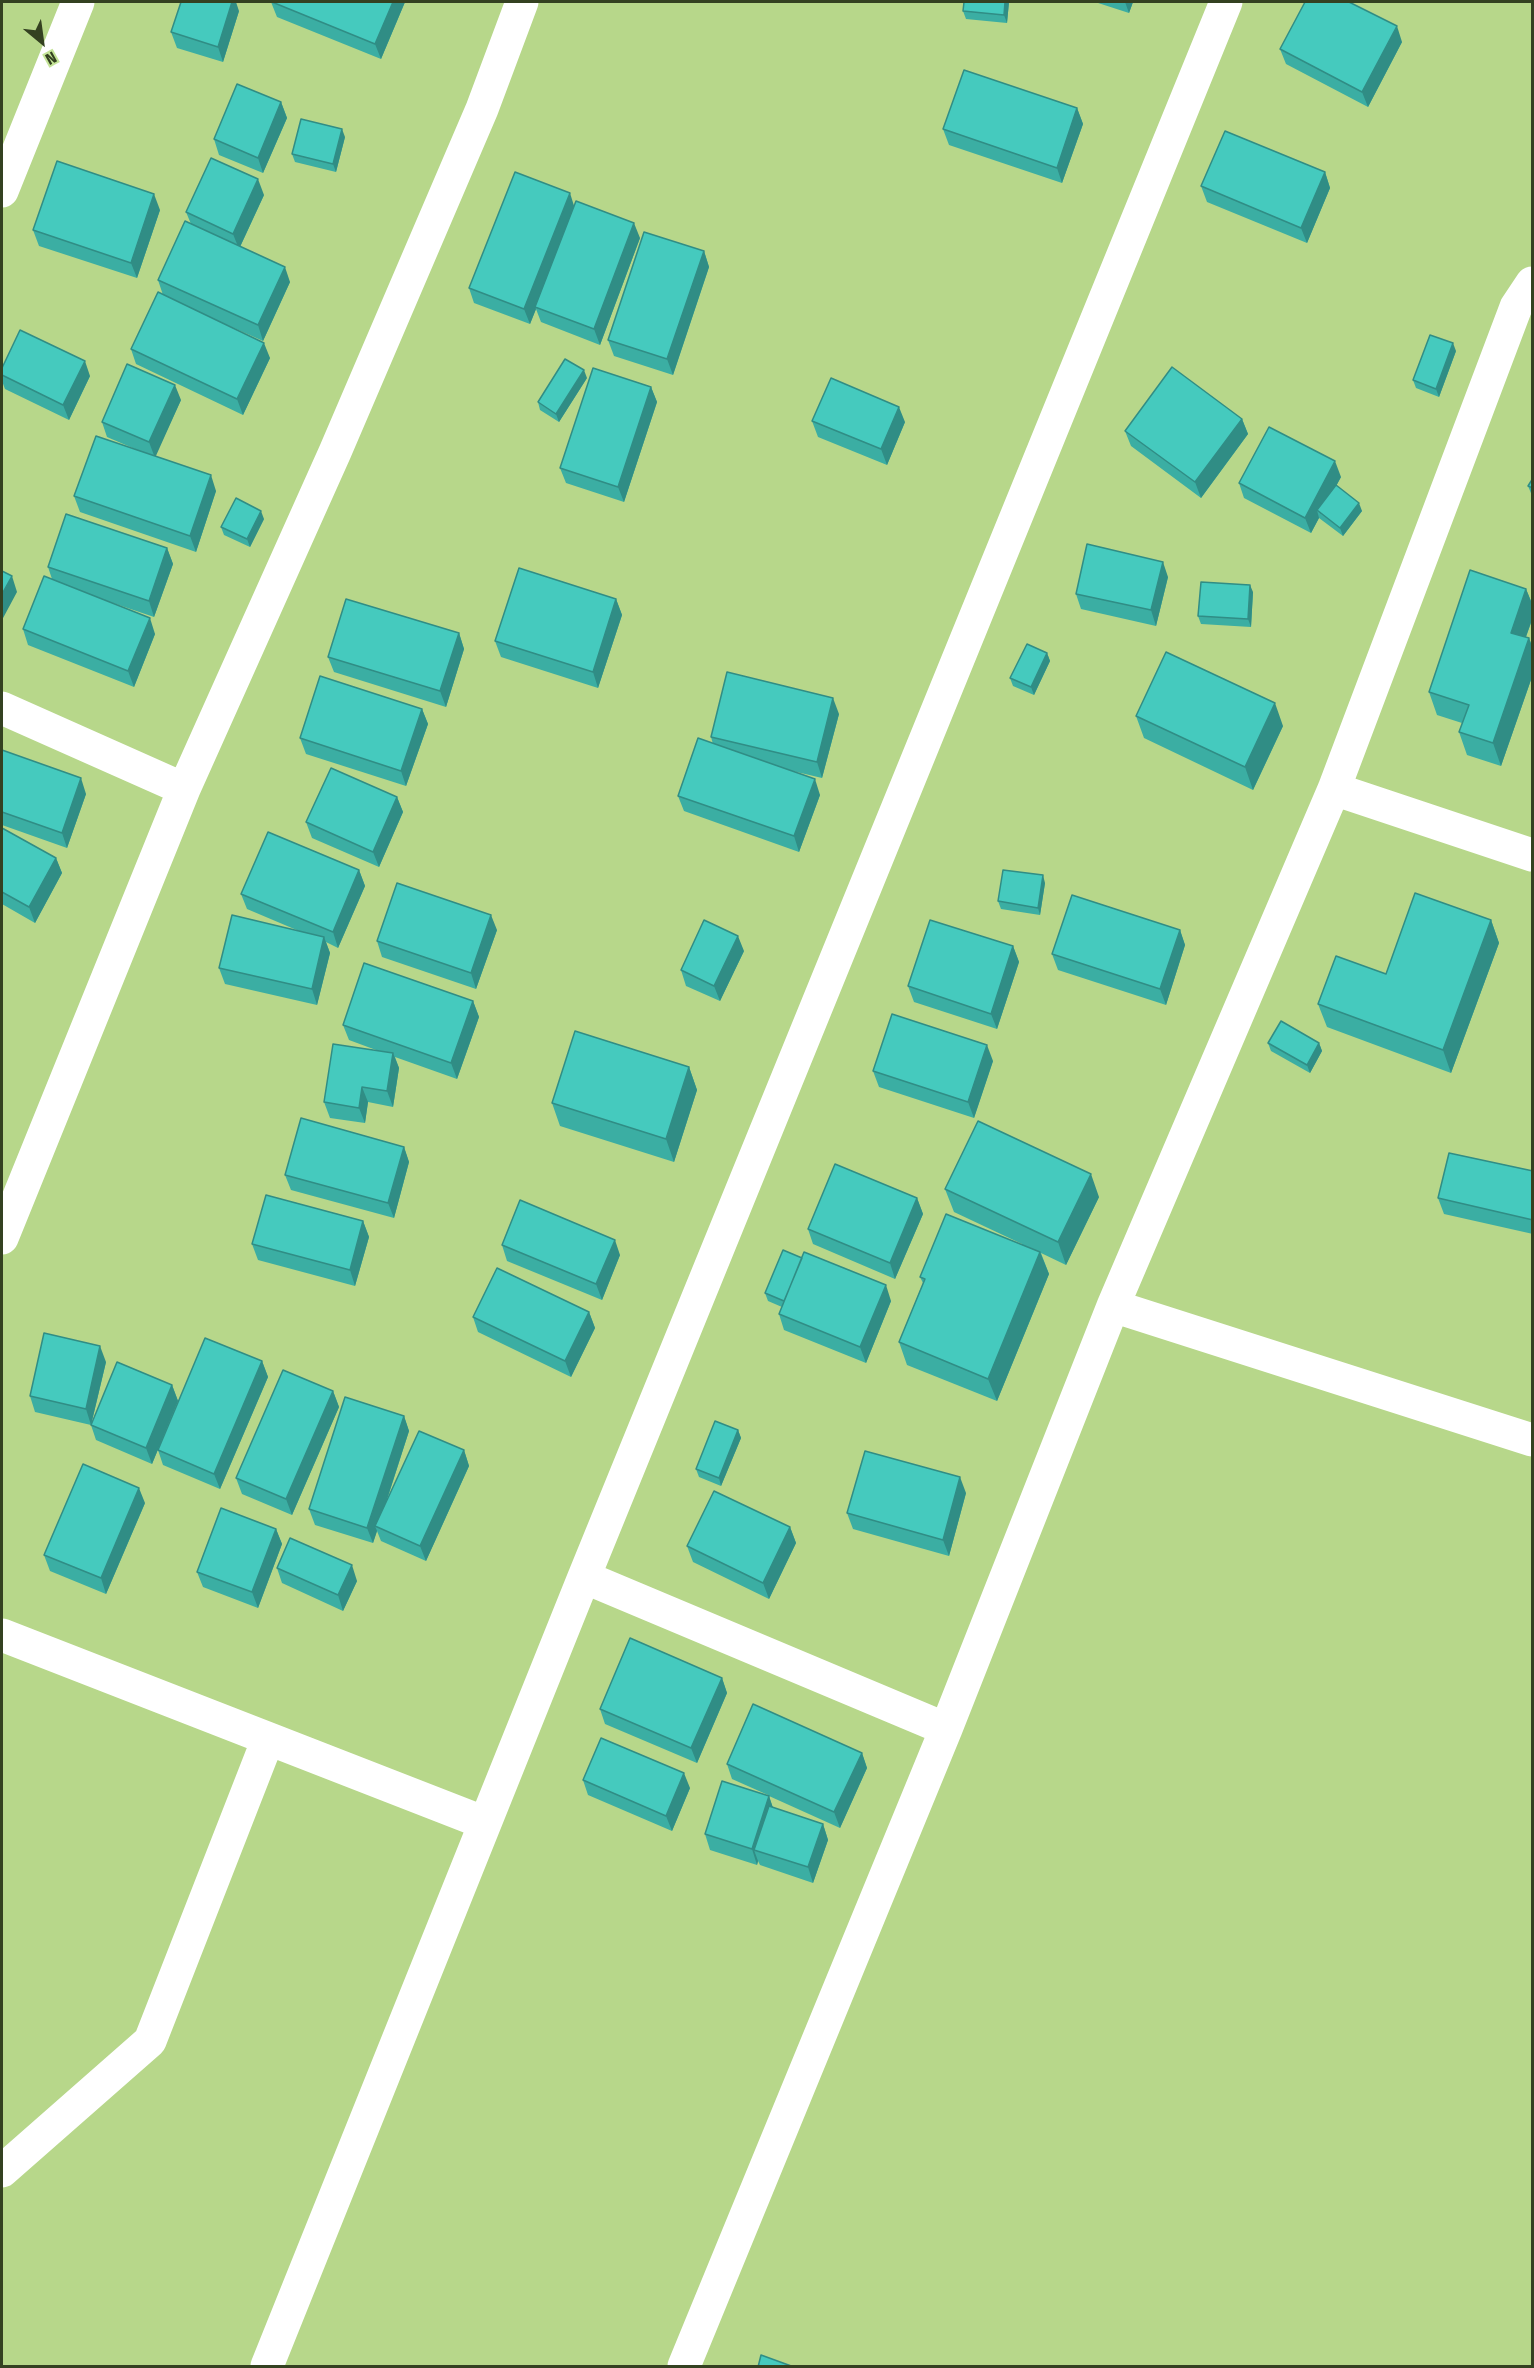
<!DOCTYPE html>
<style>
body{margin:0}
#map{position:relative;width:1534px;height:2368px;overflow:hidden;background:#b7d78a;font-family:"Fira Sans Condensed",sans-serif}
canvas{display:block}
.frame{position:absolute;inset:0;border:3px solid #344121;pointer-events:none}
.north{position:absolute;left:12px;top:12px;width:60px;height:60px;-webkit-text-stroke:4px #c4e497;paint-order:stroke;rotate:151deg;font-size:16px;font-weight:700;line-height:24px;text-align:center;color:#344121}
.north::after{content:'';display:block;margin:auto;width:21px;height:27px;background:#344121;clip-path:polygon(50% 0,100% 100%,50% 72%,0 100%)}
</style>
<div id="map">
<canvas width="1534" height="2368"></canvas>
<div class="frame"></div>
<div class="north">N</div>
</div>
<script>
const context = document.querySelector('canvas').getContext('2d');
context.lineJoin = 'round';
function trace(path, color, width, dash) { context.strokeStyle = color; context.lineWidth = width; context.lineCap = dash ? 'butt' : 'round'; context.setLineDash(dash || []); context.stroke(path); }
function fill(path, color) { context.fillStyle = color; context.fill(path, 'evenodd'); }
const minor = new Path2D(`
 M 2,191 L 78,2
 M 2,708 L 184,789
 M 1334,789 L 1532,855
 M 2,1238 L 184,789 L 335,452 L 482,109 L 522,2
 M 1113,1306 L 1532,1440
 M 584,1577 L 946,1729
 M 2,1635 L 485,1823
 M 2,2171 L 150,2041 L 268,1739
 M 267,2366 L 584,1577 L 1226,2
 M 684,2366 L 946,1729 L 1113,1306 L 1334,789 L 1516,307 L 1532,283`);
const wall = new Path2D(`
 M 271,2 L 405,2 L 381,59 L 277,17 Z
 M 1009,2 L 1007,23 L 966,19 L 963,11 Z
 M 1095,2 L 1133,2 L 1129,13 Z
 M 239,11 L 223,62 L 177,48 L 171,32 Z
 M 1402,42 L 1368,107 L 1286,64 L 1280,49 Z
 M 281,102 L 287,118 L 263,173 L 219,155 L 214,139 Z
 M 1077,108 L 1083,124 L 1062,183 L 949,145 L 943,129 Z
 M 345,137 L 336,172 L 295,162 L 292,154 Z
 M 1325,172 L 1330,188 L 1307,243 L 1207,202 L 1201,186 Z
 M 264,195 L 240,247 L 290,282 L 263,341 L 200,313 L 270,358 L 243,415 L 136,364 L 131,349 L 163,295 L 158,280 L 191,224 L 186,212 Z
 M 574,205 L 640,238 L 600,345 L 541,322 L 536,309 L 530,324 L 474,303 L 469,288 Z
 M 160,210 L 137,278 L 39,246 L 33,230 Z
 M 704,251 L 709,267 L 673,375 L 614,356 L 608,340 Z
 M 1456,351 L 1439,397 L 1416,388 L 1413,380 Z
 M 2,368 L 90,376 L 69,420 L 5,389 L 2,381 Z
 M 587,378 L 559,422 L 540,410 L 538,402 Z
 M 651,387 L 657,402 L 624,502 L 566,483 L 560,468 Z
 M 181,400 L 155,456 L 216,491 L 196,552 L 80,512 L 74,496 L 135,449 L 107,437 L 102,422 Z
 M 1242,419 L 1248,434 L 1201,498 L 1131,446 L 1125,431 Z
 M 812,421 L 905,422 L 887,465 L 818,437 Z
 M 1341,477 L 1336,486 L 1362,511 L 1343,536 L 1319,518 L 1311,533 L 1244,498 L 1239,483 Z
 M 1533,478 L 1533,498 L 1528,486 Z
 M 264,519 L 250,547 L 224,535 L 221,527 Z
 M 167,548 L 173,564 L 154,617 L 104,600 L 155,634 L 134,687 L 28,645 L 23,629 L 52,579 L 48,567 Z
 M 1168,577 L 1156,626 L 1081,609 L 1076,594 Z
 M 1526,589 L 1533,606 L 1533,617 L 1526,637 L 1529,638 L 1533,649 L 1533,674 L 1501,766 L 1467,755 L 1459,732 L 1462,723 L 1437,715 L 1429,692 Z
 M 1253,592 L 1251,627 L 1201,624 L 1198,616 Z
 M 616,599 L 622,615 L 598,688 L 501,657 L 495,641 Z
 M 459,633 L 464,649 L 446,707 L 334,672 L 328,657 Z
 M 1047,653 L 1050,661 L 1034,695 L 1013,686 L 1010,678 Z
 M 422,709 L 428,724 L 406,786 L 306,754 L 300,738 Z
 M 839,714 L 822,778 L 784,769 L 820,795 L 799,852 L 684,811 L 678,796 L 713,744 L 711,737 Z
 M 1136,716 L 1283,726 L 1253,790 L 1144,738 Z
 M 2,750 L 86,794 L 67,848 L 2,825 Z
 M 397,797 L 403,812 L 379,867 L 312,838 L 306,822 Z
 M 2,828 L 56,858 L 62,873 L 35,923 L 2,904 Z
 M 359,870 L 365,886 L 338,948 L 326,942 L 330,953 L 317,1005 L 225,984 L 219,968 L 299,931 L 247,909 L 241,894 Z
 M 1045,883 L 1040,915 L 1001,909 L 998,901 Z
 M 1491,920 L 1499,943 L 1451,1073 L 1327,1027 L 1318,1004 L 1386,974 Z
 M 497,930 L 476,989 L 382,957 L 377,941 Z
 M 1180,930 L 1185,945 L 1166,1005 L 1058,970 L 1052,954 Z
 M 1013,946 L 1019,962 L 997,1029 L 914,1002 L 908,986 Z
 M 744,951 L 720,1001 L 686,986 L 681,970 Z
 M 473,1001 L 479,1017 L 457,1079 L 395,1057 L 399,1068 L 393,1107 L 368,1102 L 365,1123 L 330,1118 L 324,1102 L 376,1050 L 349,1040 L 343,1025 Z
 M 1268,1043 L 1319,1043 L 1322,1051 L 1310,1073 L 1271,1051 Z
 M 993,1061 L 974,1118 L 879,1087 L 873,1071 Z
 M 689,1067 L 697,1090 L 674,1162 L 560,1126 L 552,1103 Z
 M 404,1147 L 409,1162 L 394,1218 L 291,1190 L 285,1175 Z
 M 1533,1171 L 1533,1234 L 1444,1214 L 1438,1198 Z
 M 945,1189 L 1099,1197 L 1066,1265 L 1041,1253 L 1049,1274 L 997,1401 L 907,1365 L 899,1342 L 923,1283 L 920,1277 L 1022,1244 L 954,1212 Z
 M 917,1198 L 923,1214 L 895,1279 L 813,1244 L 808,1229 Z
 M 363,1221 L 369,1237 L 355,1286 L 258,1260 L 252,1244 Z
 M 502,1245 L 620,1255 L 602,1300 L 507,1261 Z
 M 765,1293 L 891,1301 L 866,1363 L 784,1330 L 779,1314 L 782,1307 L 768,1301 Z
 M 589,1312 L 595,1328 L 571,1377 L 478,1332 L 473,1317 Z
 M 262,1361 L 268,1377 L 220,1489 L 163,1465 L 158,1450 Z
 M 106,1362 L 92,1421 L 172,1385 L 178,1401 L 152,1464 L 96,1440 L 91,1425 L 35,1412 L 30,1396 Z
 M 333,1391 L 339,1407 L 292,1515 L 242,1494 L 236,1478 Z
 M 404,1416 L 409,1431 L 387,1500 L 464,1450 L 469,1466 L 426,1561 L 381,1541 L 377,1531 L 373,1543 L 315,1525 L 309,1509 Z
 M 738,1430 L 741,1438 L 721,1486 L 699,1477 L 696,1469 Z
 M 966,1493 L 949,1556 L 853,1529 L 847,1513 Z
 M 145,1503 L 106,1594 L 50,1571 L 44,1555 Z
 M 790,1527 L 796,1543 L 769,1599 L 693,1562 L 687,1546 Z
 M 276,1529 L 282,1544 L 258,1608 L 203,1587 L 197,1572 Z
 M 277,1568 L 357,1581 L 343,1611 L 282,1583 Z
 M 722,1678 L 727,1693 L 697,1763 L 605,1724 L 600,1709 Z
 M 862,1753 L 867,1768 L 840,1828 L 769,1796 L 773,1808 L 823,1824 L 828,1840 L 813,1883 L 760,1865 L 758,1861 L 757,1865 L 710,1850 L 705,1834 L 768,1795 L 732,1779 L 727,1764 Z
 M 583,1780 L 690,1788 L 672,1831 L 588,1795 Z`);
const shadedWall = new Path2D(`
 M 232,2 L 236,2 L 239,11 L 223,62 L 218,47 Z
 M 393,2 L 405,2 L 381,59 L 375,44 Z
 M 1005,2 L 1009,2 L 1007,23 L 1004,15 Z
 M 1125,2 L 1133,2 L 1129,13 Z
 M 1397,26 L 1402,42 L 1368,107 L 1362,92 Z
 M 281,102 L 287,118 L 263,173 L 258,158 Z
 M 1077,108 L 1083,124 L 1062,183 L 1057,168 Z
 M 342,129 L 345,137 L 336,172 L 333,164 Z
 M 1325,172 L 1330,188 L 1307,243 L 1301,228 Z
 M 258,179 L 264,195 L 239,249 L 233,234 Z
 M 570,193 L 575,209 L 535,307 L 536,309 L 530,324 L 524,309 Z
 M 154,194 L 160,210 L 137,278 L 131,263 Z
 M 634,223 L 640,238 L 600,345 L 594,329 Z
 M 704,251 L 709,267 L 673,375 L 667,359 Z
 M 285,267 L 290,282 L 263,341 L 258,325 Z
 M 264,343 L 270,358 L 243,415 L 237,399 Z
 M 1453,343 L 1456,351 L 1439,397 L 1436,389 Z
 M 85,361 L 90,376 L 69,420 L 63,405 Z
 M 584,370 L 587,378 L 559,422 L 556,414 Z
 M 175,385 L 181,400 L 155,458 L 149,442 Z
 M 651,387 L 657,402 L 624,502 L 618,487 Z
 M 899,407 L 905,422 L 887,465 L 881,449 Z
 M 1242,419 L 1248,434 L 1201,498 L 1195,482 Z
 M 1335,461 L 1341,477 L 1321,514 L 1317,510 L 1319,518 L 1311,533 L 1305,518 Z
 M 211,475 L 216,491 L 196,552 L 190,536 Z
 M 1359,503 L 1362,511 L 1343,536 L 1340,528 Z
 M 261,511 L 264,519 L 250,547 L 247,539 Z
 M 167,548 L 173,564 L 154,617 L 149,601 Z
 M 1163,562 L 1168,577 L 1156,626 L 1151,610 Z
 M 12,576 L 17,592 L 2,620 L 2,594 Z
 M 1250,585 L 1253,592 L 1251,627 L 1248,619 Z
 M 1526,589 L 1533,606 L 1533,617 L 1519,656 L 1511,633 Z
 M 616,599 L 622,615 L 598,688 L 593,672 Z
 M 150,618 L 155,634 L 134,687 L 128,671 Z
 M 459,633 L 464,649 L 446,707 L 440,691 Z
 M 1529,638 L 1533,649 L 1533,674 L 1501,766 L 1493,743 Z
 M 1047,653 L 1050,661 L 1034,695 L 1031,687 Z
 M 833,698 L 839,714 L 822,778 L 817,762 Z
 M 1275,703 L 1283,726 L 1253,790 L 1245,767 Z
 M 422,709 L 428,724 L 406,786 L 401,771 Z
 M 81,778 L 86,794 L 67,848 L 62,833 Z
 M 815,779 L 820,795 L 799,852 L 794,836 Z
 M 397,797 L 403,812 L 379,867 L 373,852 Z
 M 56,858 L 62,873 L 35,923 L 29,907 Z
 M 359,870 L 365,886 L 338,948 L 333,932 Z
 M 1043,875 L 1045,883 L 1040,915 L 1038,908 Z
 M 491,915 L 497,930 L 476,989 L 471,973 Z
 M 1491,920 L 1499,943 L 1451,1073 L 1443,1050 Z
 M 1180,930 L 1185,945 L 1166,1005 L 1160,989 Z
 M 738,936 L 744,951 L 720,1001 L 714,986 Z
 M 324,937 L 330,953 L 317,1005 L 312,989 Z
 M 1013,946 L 1019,962 L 997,1029 L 991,1014 Z
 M 473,1001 L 479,1017 L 457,1079 L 451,1063 Z
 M 1319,1043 L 1322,1051 L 1310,1073 L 1307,1065 Z
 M 987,1045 L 993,1061 L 974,1118 L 968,1102 Z
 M 393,1053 L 399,1068 L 393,1107 L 387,1091 Z
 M 689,1067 L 697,1090 L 674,1162 L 666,1139 Z
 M 362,1087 L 368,1102 L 365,1123 L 359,1108 Z
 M 404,1147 L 409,1162 L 394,1218 L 388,1203 Z
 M 1091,1174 L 1099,1197 L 1066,1265 L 1058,1242 Z
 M 917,1198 L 923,1214 L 895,1279 L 890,1263 Z
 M 363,1221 L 369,1237 L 355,1286 L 350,1270 Z
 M 615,1240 L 620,1255 L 602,1300 L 596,1284 Z
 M 1040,1252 L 1049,1274 L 997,1401 L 988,1379 Z
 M 886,1285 L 891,1301 L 866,1363 L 860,1347 Z
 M 589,1312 L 595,1328 L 571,1377 L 565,1361 Z
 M 100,1346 L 106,1362 L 91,1425 L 86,1409 Z
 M 262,1361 L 268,1377 L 220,1489 L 214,1474 Z
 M 172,1385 L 178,1401 L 152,1464 L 146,1448 Z
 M 333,1391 L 339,1407 L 292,1515 L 286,1499 Z
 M 404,1416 L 409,1431 L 378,1527 L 375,1526 L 377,1531 L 373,1543 L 367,1528 Z
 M 738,1430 L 741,1438 L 721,1486 L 719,1478 Z
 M 464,1450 L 469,1466 L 426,1561 L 420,1546 Z
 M 960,1477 L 966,1493 L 949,1556 L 943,1540 Z
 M 139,1488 L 145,1503 L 106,1594 L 101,1578 Z
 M 790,1527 L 796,1543 L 769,1599 L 763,1583 Z
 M 276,1529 L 282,1544 L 258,1608 L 252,1592 Z
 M 352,1565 L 357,1581 L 343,1611 L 338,1595 Z
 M 722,1678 L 727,1693 L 697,1763 L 691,1748 Z
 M 862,1753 L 867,1768 L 840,1828 L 834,1812 Z
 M 684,1773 L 690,1788 L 672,1831 L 666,1816 Z
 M 769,1796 L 774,1811 L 754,1850 L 758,1861 L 757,1865 L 752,1849 Z
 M 823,1824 L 828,1840 L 813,1883 L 808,1867 Z`);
const building = new Path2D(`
 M 181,2 L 232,2 L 218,47 L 171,32 Z
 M 272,2 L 393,2 L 375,44 Z
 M 964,2 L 1005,2 L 1004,15 L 963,11 Z
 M 1305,2 L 1349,2 L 1397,26 L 1362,92 L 1280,49 Z
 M 964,70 L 1077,108 L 1057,168 L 943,129 Z
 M 237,84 L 281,102 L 258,158 L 214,139 Z
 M 301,119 L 342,129 L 333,164 L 292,154 Z
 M 1225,131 L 1325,172 L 1301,228 L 1201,186 Z
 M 211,158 L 258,179 L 233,234 L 186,212 Z
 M 57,161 L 154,194 L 131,263 L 33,230 Z
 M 515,172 L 570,193 L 524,309 L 469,288 Z
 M 576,201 L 634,223 L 594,329 L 535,307 Z
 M 185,221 L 285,267 L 258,325 L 158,280 Z
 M 644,232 L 704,251 L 667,359 L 608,340 Z
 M 158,292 L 264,343 L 237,399 L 131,349 Z
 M 20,330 L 85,361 L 63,405 L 2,375 L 2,368 Z
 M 1430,335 L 1453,343 L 1436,389 L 1413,380 Z
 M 565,359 L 584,370 L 556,414 L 538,402 Z
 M 127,364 L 175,385 L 149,442 L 102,422 Z
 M 1172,367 L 1242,419 L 1195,482 L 1125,431 Z
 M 593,368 L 651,387 L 618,487 L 560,468 Z
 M 831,378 L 899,407 L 881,449 L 812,421 Z
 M 1269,427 L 1335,461 L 1305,518 L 1239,483 Z
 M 96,436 L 211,475 L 190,536 L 74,496 Z
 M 1533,478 L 1533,488 L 1528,486 Z
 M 1336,485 L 1359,503 L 1340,528 L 1317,510 Z
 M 236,498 L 261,511 L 247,539 L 221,527 Z
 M 66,514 L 167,548 L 149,601 L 48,567 Z
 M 1087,544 L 1163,562 L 1151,610 L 1076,594 Z
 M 519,568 L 616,599 L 593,672 L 495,641 Z
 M 1470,570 L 1526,589 L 1511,633 L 1529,638 L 1493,743 L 1459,732 L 1469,705 L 1429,692 Z
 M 2,571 L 12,576 L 2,594 Z
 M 44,576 L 150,618 L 128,671 L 23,629 Z
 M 1201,582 L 1250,585 L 1248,619 L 1198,616 Z
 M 346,599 L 459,633 L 440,691 L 328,657 Z
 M 1027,644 L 1047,653 L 1031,687 L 1010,678 Z
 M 1166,652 L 1275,703 L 1245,767 L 1136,716 Z
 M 727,672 L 833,698 L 817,762 L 711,737 Z
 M 320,676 L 422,709 L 401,771 L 300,738 Z
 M 698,738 L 815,779 L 794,836 L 678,796 Z
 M 2,750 L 81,778 L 62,833 L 2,812 Z
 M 331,768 L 397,797 L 373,852 L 306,822 Z
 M 2,828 L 56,858 L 29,907 L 2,892 Z
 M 268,832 L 359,870 L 333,932 L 241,894 Z
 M 1003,870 L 1043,875 L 1038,908 L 998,901 Z
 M 397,883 L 491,915 L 471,973 L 377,941 Z
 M 1415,893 L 1491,920 L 1443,1050 L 1318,1004 L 1336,956 L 1386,974 Z
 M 1072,895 L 1180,930 L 1160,989 L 1052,954 Z
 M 232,915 L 324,937 L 312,989 L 219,968 Z
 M 704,920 L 738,936 L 714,986 L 681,970 Z
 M 930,920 L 1013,946 L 991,1014 L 908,986 Z
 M 364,963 L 473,1001 L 451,1063 L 343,1025 Z
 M 892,1014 L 987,1045 L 968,1102 L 873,1071 Z
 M 1281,1021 L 1319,1043 L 1307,1065 L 1268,1043 Z
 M 575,1031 L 689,1067 L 666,1139 L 552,1103 Z
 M 333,1044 L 393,1053 L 387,1091 L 362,1087 L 359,1108 L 324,1102 Z
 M 301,1118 L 404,1147 L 388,1203 L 285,1175 Z
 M 978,1121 L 1091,1174 L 1058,1242 L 945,1189 Z
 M 1449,1153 L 1533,1171 L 1533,1220 L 1438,1198 Z
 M 835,1164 L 917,1198 L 890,1263 L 808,1229 Z
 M 266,1195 L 363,1221 L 350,1270 L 252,1244 Z
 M 520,1200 L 615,1240 L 596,1284 L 502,1245 Z
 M 946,1214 L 1040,1252 L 988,1379 L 899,1342 L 925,1279 L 920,1277 Z
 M 783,1250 L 802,1258 L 784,1301 L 765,1293 Z
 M 804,1252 L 886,1285 L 860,1347 L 779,1314 Z
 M 497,1268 L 589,1312 L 565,1361 L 473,1317 Z
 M 44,1333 L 100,1346 L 86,1409 L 30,1396 Z
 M 205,1338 L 262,1361 L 214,1474 L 158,1450 Z
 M 117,1362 L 172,1385 L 146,1448 L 91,1425 Z
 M 283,1370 L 333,1391 L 286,1499 L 236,1478 Z
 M 345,1397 L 404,1416 L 367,1528 L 309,1509 Z
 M 715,1421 L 738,1430 L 719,1478 L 696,1469 Z
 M 419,1431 L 464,1450 L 420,1546 L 375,1526 Z
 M 865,1451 L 960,1477 L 943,1540 L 847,1513 Z
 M 83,1464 L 139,1488 L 101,1578 L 44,1555 Z
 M 714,1491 L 790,1527 L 763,1583 L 687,1546 Z
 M 221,1508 L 276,1529 L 252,1592 L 197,1572 Z
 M 290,1538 L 352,1565 L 338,1595 L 277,1568 Z
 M 630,1638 L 722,1678 L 691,1748 L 600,1709 Z
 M 753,1704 L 862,1753 L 834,1812 L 727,1764 Z
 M 601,1738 L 684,1773 L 666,1816 L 583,1780 Z
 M 722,1781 L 769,1796 L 752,1849 L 705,1834 Z
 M 769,1806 L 823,1824 L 808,1867 L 754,1850 Z
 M 761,2355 L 794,2367 L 758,2367 Z`);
trace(minor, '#fff', 33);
fill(wall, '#3baea3');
fill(shadedWall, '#308d85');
fill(building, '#45cabe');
trace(building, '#308d85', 1.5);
</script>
